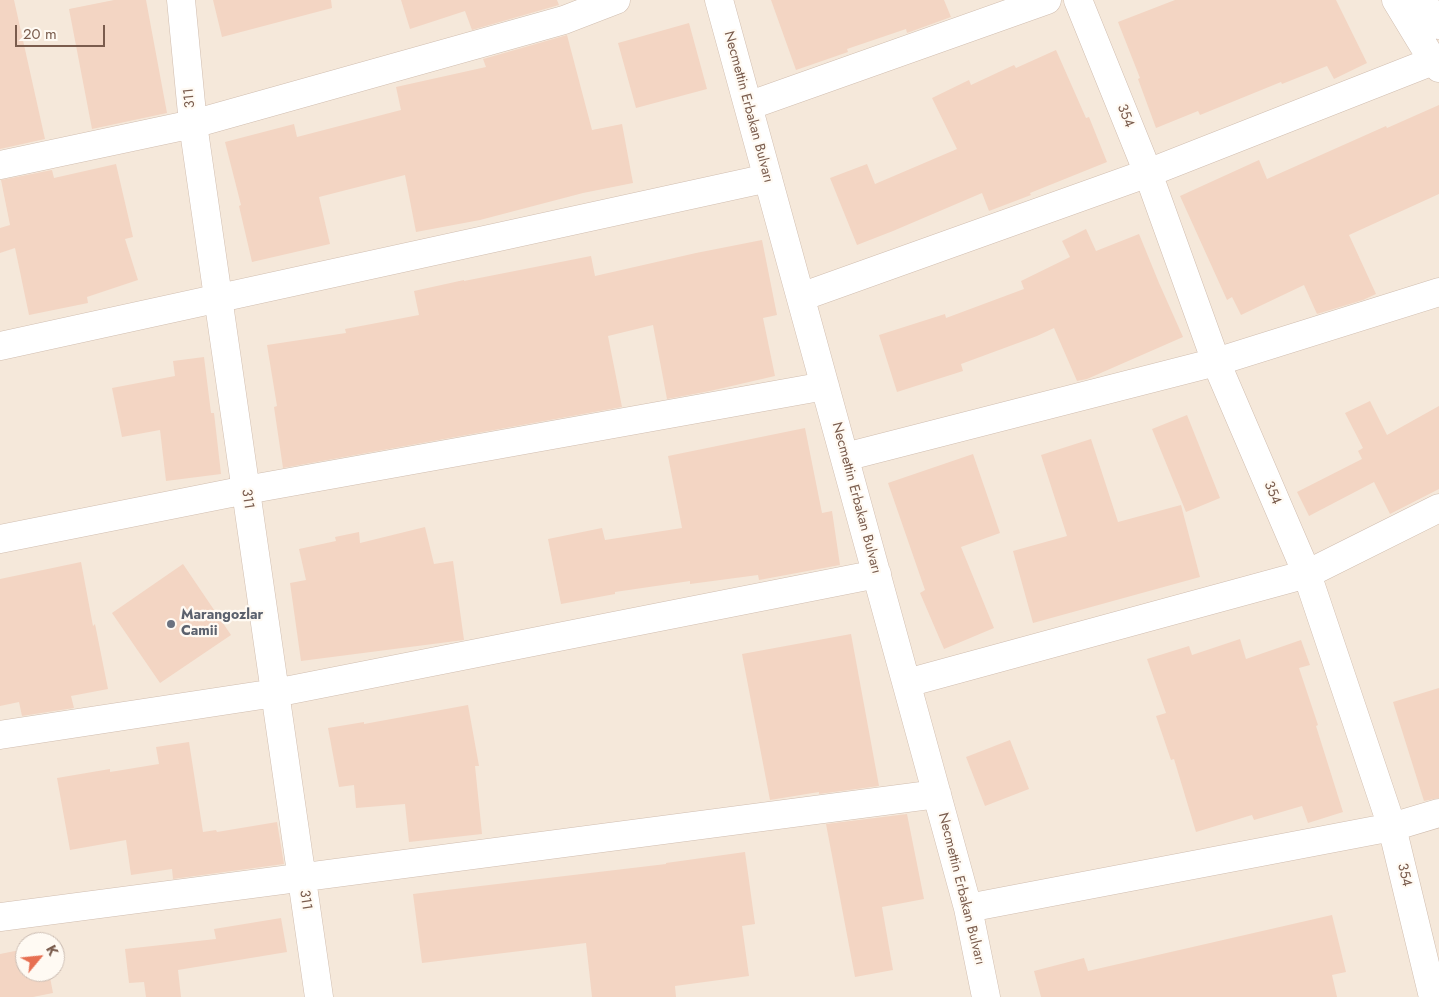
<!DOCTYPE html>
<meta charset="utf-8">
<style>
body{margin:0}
#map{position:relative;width:1439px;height:997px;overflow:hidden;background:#fdf6ec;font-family:Jost,sans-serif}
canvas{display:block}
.north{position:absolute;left:15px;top:932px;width:50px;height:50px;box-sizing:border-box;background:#fffaf3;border:1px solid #cabbb1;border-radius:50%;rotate:62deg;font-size:14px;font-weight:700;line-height:20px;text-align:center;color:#7a5c4d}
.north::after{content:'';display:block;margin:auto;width:18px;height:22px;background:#e76f51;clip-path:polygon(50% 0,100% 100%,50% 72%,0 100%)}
.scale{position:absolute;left:15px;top:25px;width:90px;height:22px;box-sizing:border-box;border:2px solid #7a5c4d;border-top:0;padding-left:6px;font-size:15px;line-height:18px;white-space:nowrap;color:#7a5c4d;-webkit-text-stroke:4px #fffaf3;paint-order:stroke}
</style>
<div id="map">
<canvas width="1439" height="997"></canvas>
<div class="north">K</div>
<div class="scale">20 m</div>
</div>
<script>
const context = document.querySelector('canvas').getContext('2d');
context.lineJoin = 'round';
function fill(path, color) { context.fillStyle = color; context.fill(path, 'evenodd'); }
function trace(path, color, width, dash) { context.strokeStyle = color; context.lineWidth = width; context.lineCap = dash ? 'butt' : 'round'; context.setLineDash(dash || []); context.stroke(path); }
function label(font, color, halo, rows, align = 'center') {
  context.font = font + ' Jost,sans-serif'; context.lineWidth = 4.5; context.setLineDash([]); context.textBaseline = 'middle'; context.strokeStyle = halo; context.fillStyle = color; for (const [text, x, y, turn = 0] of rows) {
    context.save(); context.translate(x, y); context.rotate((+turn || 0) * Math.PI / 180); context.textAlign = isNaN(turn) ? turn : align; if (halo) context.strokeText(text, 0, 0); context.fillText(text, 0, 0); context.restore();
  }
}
const residential = new Path2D(`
 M 0,0 L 1439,0 L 1439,997 L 0,997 ZM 25,942 L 55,942 L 55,972 L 25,972 Z`);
const building = new Path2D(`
 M 0,0 L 14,0 L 45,139 L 0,149 Z
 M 114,0 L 146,0 L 167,113 L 92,129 L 69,9 Z
 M 213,0 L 331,0 L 332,8 L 222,37 Z
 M 401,0 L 557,0 L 559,5 L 472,30 L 465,11 L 410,29 Z
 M 771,0 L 944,0 L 951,17 L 907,33 L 906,29 L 847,49 L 848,52 L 796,70 Z
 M 1175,0 L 1336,0 L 1367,63 L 1334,79 L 1327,66 L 1282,84 L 1281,82 L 1200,115 L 1198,111 L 1156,128 L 1138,79 L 1140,78 L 1118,22 Z
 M 689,23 L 707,89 L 636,108 L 618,43 Z
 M 567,35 L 592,130 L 622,124 L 633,183 L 583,193 L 480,220 L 416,232 L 405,175 L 319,197 L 330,244 L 252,262 L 239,206 L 241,205 L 225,142 L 294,124 L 297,137 L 401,110 L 396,87 L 486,67 L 483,59 Z
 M 1056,50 L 1086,118 L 1089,117 L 1107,162 L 1030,193 L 1031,195 L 989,211 L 982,193 L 893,231 L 857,245 L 830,178 L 867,164 L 875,184 L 957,149 L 932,98 L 969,80 L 971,85 L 1014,65 L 1016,68 Z
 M 1439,105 L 1439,194 L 1349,235 L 1376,294 L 1363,300 L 1317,314 L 1304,285 L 1241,315 L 1232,297 L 1227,300 L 1180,196 L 1259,160 L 1267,179 L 1386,126 L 1387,128 Z
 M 116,164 L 133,237 L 125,239 L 138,280 L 87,297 L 88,303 L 29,315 L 15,248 L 0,253 L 0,228 L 10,225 L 1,180 L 52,170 L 54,178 Z
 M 1086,229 L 1096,251 L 1139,234 L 1159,283 L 1183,337 L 1087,379 L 1077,381 L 1054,328 L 1037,336 L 961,364 L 963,371 L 897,392 L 879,335 L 945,314 L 946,318 L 1024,289 L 1021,281 L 1070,257 L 1062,241 Z
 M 762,240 L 777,315 L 763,318 L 775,376 L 710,391 L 667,399 L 653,325 L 608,336 L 622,407 L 283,468 L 274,407 L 277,406 L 267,345 L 346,333 L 345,329 L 419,315 L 414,291 L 464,280 L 464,281 L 591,256 L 595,276 L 696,253 Z
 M 204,357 L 211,413 L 214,413 L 221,474 L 166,481 L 160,430 L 122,437 L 112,388 L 175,376 L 173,361 Z
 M 1370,401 L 1387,435 L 1439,406 L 1439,489 L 1390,514 L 1374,482 L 1309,516 L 1297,492 L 1362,459 L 1358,451 L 1363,448 L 1345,413 Z
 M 1187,415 L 1220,498 L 1186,512 L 1152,429 Z
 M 805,428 L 822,513 L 832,511 L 840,565 L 759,580 L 758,575 L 690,584 L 690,581 L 615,592 L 615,594 L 561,604 L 548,539 L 602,528 L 605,540 L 682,528 L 668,456 Z
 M 1091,439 L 1118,522 L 1181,505 L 1200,577 L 1033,623 L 1013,551 L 1067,536 L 1041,455 Z
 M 973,454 L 1000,533 L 961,547 L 994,628 L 944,649 L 920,593 L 925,590 L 888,483 Z
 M 425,527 L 434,564 L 453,561 L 464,640 L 301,661 L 290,583 L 306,580 L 299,549 L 336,541 L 335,537 L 359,532 L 360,543 Z
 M 81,562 L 93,626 L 95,624 L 108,689 L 71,696 L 74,708 L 22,716 L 19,702 L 0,706 L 0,579 Z
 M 183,564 L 231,635 L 160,683 L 112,613 Z
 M 851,634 L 879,786 L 819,794 L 819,792 L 770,800 L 742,654 Z
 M 1240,639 L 1246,659 L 1301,640 L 1310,665 L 1299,668 L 1318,725 L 1316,726 L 1343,812 L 1308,823 L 1302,806 L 1254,820 L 1252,815 L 1196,832 L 1174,759 L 1171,760 L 1156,716 L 1166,713 L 1147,659 L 1189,646 L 1192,655 Z
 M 1439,688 L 1439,798 L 1424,801 L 1393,702 Z
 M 468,705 L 479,766 L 475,766 L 482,834 L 409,842 L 405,804 L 356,808 L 354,785 L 339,787 L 328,728 L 364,722 L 364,724 Z
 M 1010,740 L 1029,789 L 985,806 L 966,757 Z
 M 189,742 L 203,832 L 216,830 L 217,832 L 277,822 L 284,864 L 173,879 L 172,869 L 131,875 L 126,840 L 70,850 L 57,778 L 110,769 L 110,772 L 159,764 L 156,747 Z
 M 907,814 L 924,899 L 882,907 L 893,970 L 855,977 L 826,824 Z
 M 745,852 L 755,924 L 742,926 L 749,976 L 675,986 L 676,997 L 592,997 L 586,943 L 422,963 L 413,894 L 666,864 L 666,863 Z
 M 1332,915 L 1346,972 L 1332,975 L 1337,997 L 1041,997 L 1034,971 L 1084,958 L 1088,971 Z
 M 281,918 L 287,952 L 178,970 L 181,997 L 146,997 L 144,982 L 129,983 L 125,949 L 216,939 L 214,929 Z
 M 25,949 L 25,972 L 49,972 L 53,993 L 33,997 L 0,997 L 0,954 Z`);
const minor = new Path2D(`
 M 181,0 L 193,124 L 319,997
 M 719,0 L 968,908 L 986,997
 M 1078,0 L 1148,173 L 1216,362 L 1307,574 L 1392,827 L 1433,997
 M 1396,0 L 1433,61 L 1439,68
 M 1421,0 L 1439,25
 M 748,106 L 1047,0
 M 0,165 L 193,124 L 564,20 L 616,0
 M 801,297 L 1148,173 L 1433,61
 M 0,346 L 768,178
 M 845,457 L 1216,362 L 1439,292
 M 0,539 L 246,490 L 825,386
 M 907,683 L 1307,574 L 1439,508
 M 0,735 L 275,693 L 877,574
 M 968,908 L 1392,827 L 1439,813
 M 0,917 L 937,794`);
const markers = [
 [171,624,5,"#6b7280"]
];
const streetNames = [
 ["311",190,98,-95],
 ["Necmettin Erbakan Bulvarı",748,107,75],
 ["354",1125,116,68],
 ["354",1272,493,67],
 ["Necmettin Erbakan Bulvarı",856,498,75],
 ["311",247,499,82],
 ["354",1404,875,77],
 ["Necmettin Erbakan Bulvarı",961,889,76],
 ["311",305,900,82]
];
const worshipNames = [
 ["Marangozlar",181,616],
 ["Camii",181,632]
];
fill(residential, '#f5e8da');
fill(building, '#f3d5c3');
trace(minor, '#d1beb0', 29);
trace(minor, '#fff', 28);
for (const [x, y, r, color] of markers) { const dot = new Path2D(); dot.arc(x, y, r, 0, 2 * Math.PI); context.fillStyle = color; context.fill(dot); trace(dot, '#fffaf3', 2); }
label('14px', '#7a5c4d', '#fffaf3', streetNames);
label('bold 14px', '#5b616d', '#fffaf3', worshipNames, 'left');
</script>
